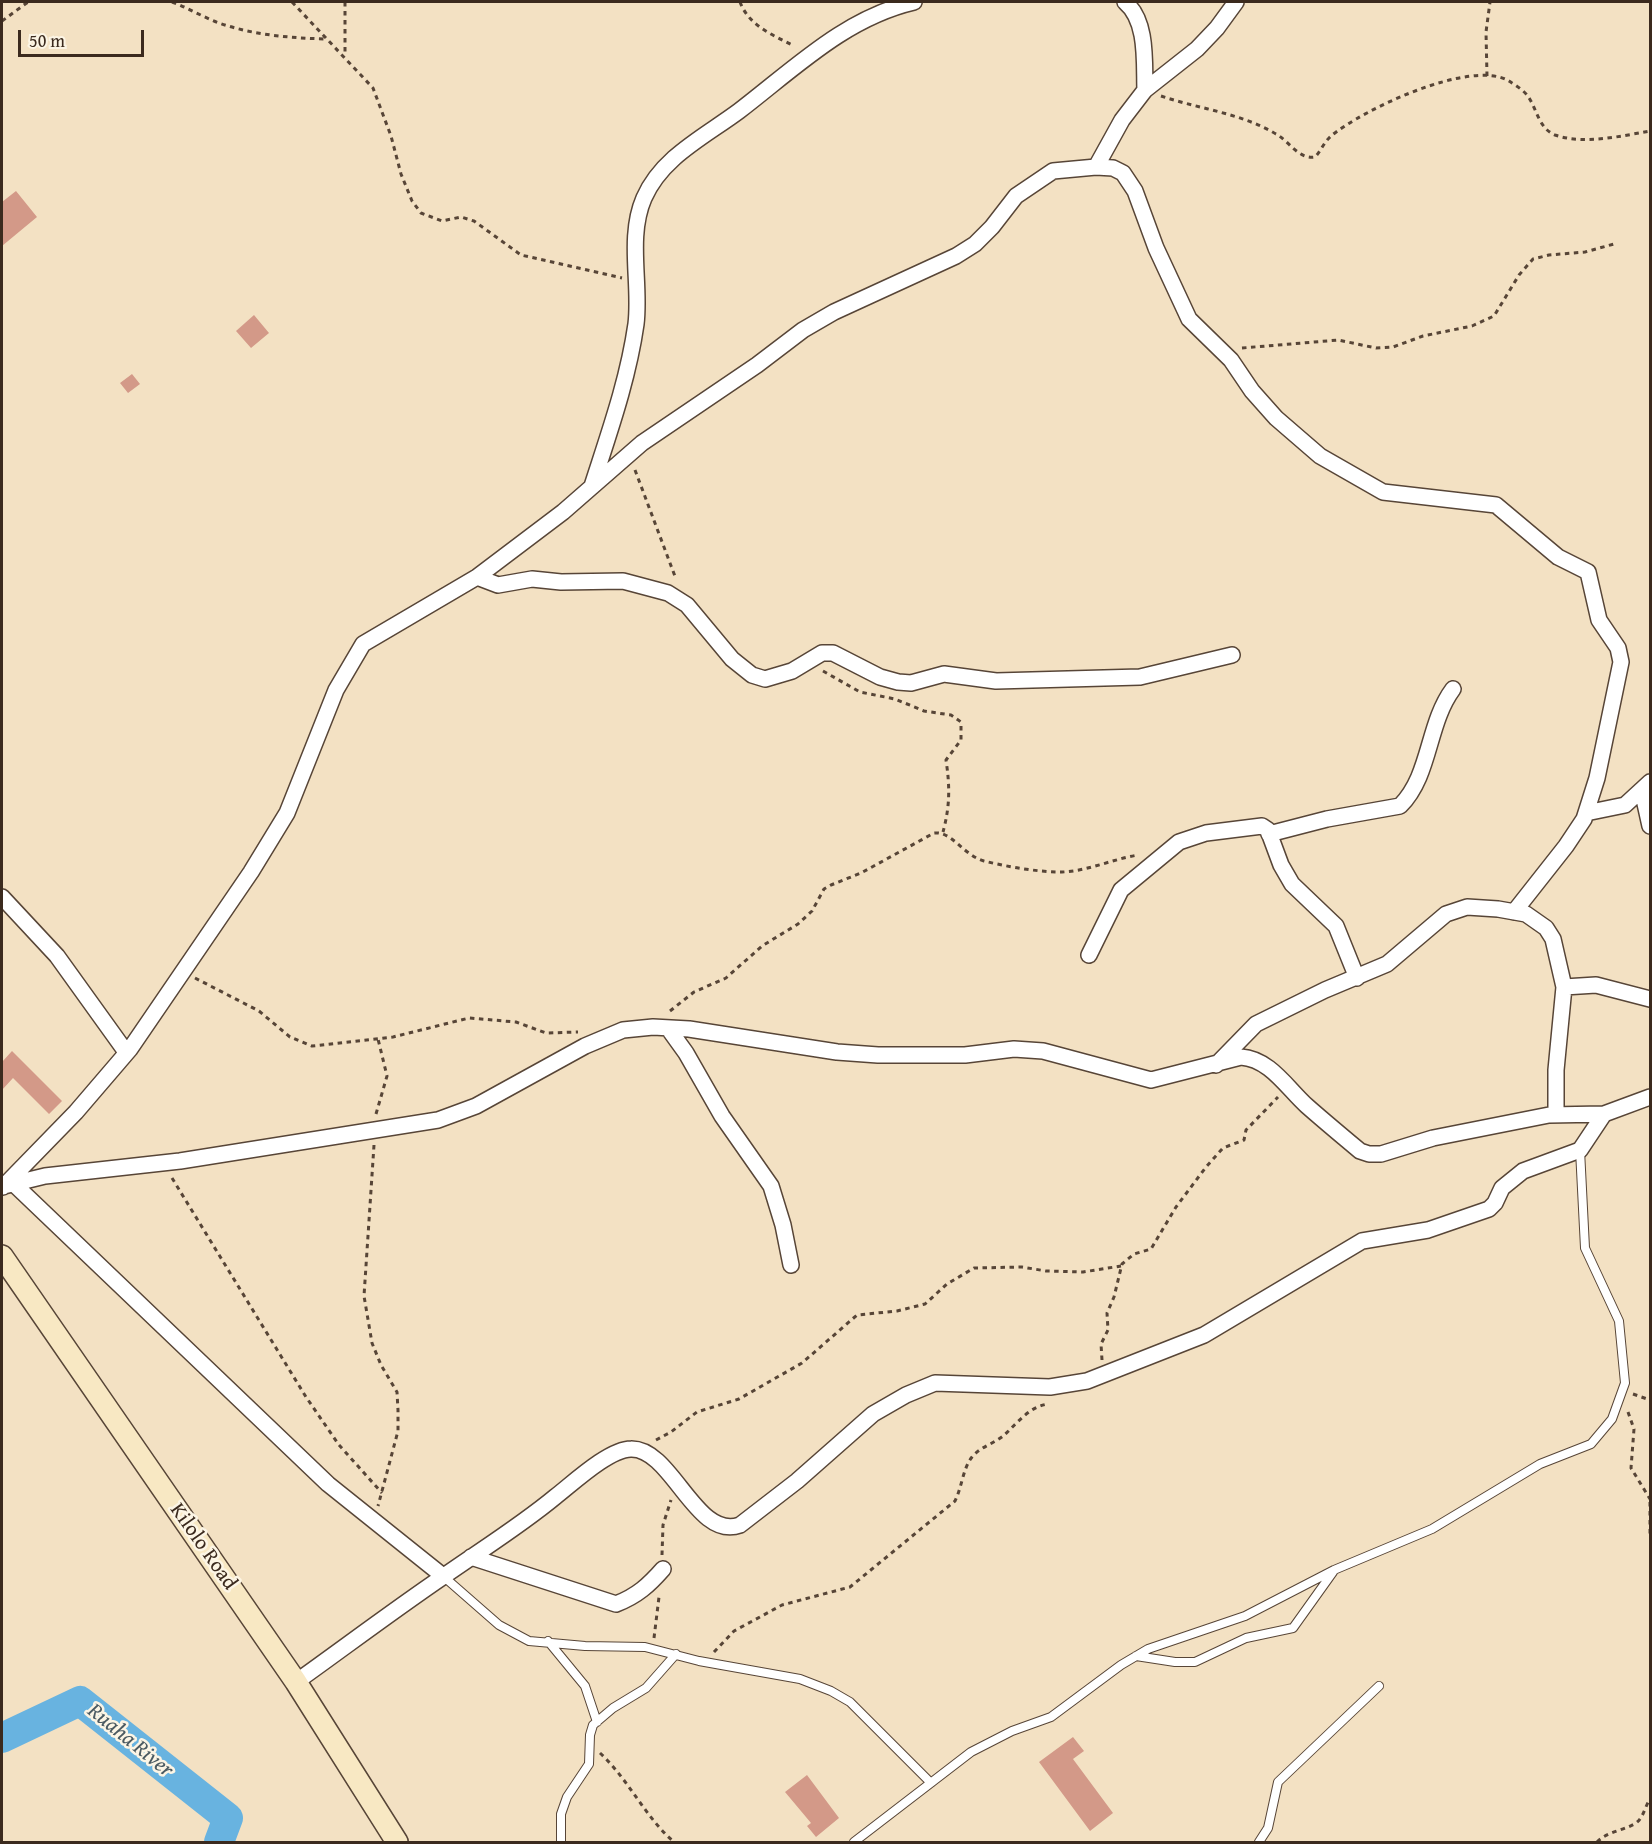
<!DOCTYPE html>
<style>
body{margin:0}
#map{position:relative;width:1652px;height:1844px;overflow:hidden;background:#f3e1c3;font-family:"Gentium Book Plus",serif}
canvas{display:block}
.frame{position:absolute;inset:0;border:3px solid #3b2a1e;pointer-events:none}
.scale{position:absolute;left:18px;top:30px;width:126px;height:27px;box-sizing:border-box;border:3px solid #3b2a1e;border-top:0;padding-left:8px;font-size:18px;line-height:21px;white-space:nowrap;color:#3b2a1e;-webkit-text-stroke:4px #fcf5e5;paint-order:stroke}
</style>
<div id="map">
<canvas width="1652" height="1844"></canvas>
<div class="frame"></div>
<div class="scale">50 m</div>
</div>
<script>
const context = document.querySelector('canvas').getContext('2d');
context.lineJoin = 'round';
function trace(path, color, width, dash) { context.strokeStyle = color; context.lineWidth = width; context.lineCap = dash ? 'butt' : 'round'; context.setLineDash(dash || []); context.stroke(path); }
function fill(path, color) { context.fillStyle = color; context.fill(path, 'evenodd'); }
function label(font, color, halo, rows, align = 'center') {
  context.font = font + ' "Gentium Book Plus",serif'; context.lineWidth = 5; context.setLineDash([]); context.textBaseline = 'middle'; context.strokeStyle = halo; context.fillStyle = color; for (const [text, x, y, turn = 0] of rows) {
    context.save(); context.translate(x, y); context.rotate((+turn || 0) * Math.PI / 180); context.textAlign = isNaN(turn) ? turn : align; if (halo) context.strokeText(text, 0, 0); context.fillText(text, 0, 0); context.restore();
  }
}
const river = new Path2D(`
 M 2,1738 L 80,1701 L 228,1818 L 219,1842`);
const building = new Path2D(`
 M 16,191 L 37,217 L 2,246 L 2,202 Z
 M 254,315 L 269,333 L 251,348 L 236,331 Z
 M 132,374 L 140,384 L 128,393 L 120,383 Z
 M 12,1051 L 62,1101 L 49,1114 L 13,1078 L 2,1090 L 2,1062 Z
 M 1073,1737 L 1084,1751 L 1073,1759 L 1113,1813 L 1090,1831 L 1039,1762 Z
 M 807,1775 L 839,1818 L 816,1837 L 807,1826 L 811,1823 L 785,1792 Z`);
const path = new Path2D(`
 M 172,2 C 188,8 203,17 219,23 C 253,35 290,38 326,39
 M 292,2 L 373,88 L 391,136 L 401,174 L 412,201 L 421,213 L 442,221 L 461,217 L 474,221 L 521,255 L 622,278
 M 345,2 L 345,56
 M 740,2 C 749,26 773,35 794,46
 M 2,21 L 28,2
 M 1487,76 L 1486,32 L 1490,2
 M 1161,96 C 1199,109 1241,113 1276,134 C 1289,141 1299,160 1315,157 C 1321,151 1324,142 1331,136 C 1362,110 1471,58 1509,81 C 1515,85 1522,89 1527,95 C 1537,108 1538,128 1555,135 C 1584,145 1621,136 1650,131
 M 1242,348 L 1338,340 L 1376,348 L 1393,347 L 1423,336 L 1472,326 L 1494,316 L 1519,275 L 1533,259 L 1549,255 L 1585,252 L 1614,244
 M 635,470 L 676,579
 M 823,671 L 860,692 L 895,699 L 924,711 L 951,715 L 961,722 L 961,740 L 946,760 C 950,787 950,806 943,832
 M 195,978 L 259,1011 L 290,1037 L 312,1046 L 393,1037 L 469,1018 L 516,1022 L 546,1033 L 578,1032
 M 670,1011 L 694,992 L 726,978 L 762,946 L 798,924 L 812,911 L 824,889 L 831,885 L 861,873 L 934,833 C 952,831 963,855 984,861 C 1009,867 1037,872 1062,872 C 1088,871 1113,859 1138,855
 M 376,1114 L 387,1076 L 378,1039
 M 374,1145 L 364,1296 L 372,1343 L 381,1365 L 397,1392 L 398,1410 L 398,1431 L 378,1506
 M 172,1178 L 306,1397 L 339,1445 L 382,1493
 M 1102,1360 L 1101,1344 L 1108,1330 L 1107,1313 L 1114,1297 L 1122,1264 L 1134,1254 L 1151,1249 L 1176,1207 L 1206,1167 L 1223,1148 L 1244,1140 L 1246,1130 L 1278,1097
 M 1633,1394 L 1650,1400
 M 1628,1412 L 1634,1429 L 1631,1468 L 1650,1499
 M 656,1440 L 671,1432 L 697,1412 L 739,1399 L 802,1363 L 857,1315 L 897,1311 L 925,1304 L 947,1284 L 974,1268 L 1022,1267 L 1046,1271 L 1083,1272 L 1121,1266
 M 1650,1502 L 1650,1537
 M 662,1555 L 663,1525 L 671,1500
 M 654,1638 L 659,1597
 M 714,1652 L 734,1631 L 782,1605 L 850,1587 L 955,1501 C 962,1487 963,1468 972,1457 C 980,1447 993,1444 1003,1436 C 1017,1424 1028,1407 1048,1404
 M 600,1753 C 629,1780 645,1817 674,1842
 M 1597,1842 C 1608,1831 1623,1831 1636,1823 C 1644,1817 1645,1806 1650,1799`);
const lane = new Path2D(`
 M 443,1576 L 499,1625 L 529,1641 L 585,1646 L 645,1647 L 699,1661 L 800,1679 L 831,1691 L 850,1702 L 931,1783
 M 548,1641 L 585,1686 L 597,1722
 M 1136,1656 L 1175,1662 L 1195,1662 L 1246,1638 L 1293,1628 L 1333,1572
 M 561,1842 L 561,1814 L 567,1797 L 589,1764 L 590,1735 L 593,1725 L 613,1708 L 646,1688 L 676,1654
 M 854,1842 L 971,1752 L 1012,1731 L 1051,1717 L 1121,1665 L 1148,1649 L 1245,1616 L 1334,1570 L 1432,1529 L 1540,1464 L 1591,1444 L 1612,1419 L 1625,1383 L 1619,1321 L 1585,1248 L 1580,1150
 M 1259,1842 L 1268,1828 L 1278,1782 L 1379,1686`);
const street = new Path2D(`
 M 1125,2 C 1148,21 1144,63 1145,90
 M 1096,167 L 1122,120 L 1145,90 L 1197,49 L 1217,28 L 1236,2
 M 592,486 C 609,433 628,380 636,324 C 641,284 627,237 644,198 C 662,157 704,137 739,111 C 794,69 845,18 914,2
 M 477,577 L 498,585 L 532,579 L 561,582 L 623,581 L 668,593 L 687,605 L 732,659 L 752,675 L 765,679 L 792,671 L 822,653 L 833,653 L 880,677 L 898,682 L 911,683 L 944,674 L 996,681 L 1140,677 L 1232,655
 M 1642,790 L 1650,826
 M 1586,813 L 1625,805 L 1650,782
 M 1269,834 L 1327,819 L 1400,806 C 1431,775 1427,724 1453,689
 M 2,897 L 57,956 L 126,1052
 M 1089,955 L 1121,890 L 1179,842 L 1206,833 L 1262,826 L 1268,830 L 1281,865 L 1292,884 L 1336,926 L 1357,978
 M 1564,987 L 1596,985 L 1650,999
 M 668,1028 L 686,1053 L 722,1116 L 771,1186 L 783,1225 L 791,1265
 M 1216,1065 L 1256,1024 L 1325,990 L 1387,964 L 1446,914 L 1467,907 L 1498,909 L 1526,914 L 1546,928 L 1553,939 L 1564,987 L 1556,1070 L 1556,1115
 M 14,1184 L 328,1484 L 443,1576
 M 4,1186 L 45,1176 L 180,1161 L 438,1120 L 476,1106 L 585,1046 L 623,1030 L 653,1027 L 689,1029 L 837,1052 L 878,1055 L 965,1055 L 1014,1049 L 1043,1051 L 1151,1080 L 1241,1057 C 1270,1059 1287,1088 1307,1106 C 1324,1121 1342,1136 1360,1151 L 1369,1154 L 1381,1154 L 1433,1138 L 1549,1115 L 1604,1114 L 1650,1097
 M 3,1187 L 76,1112 L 130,1049 L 251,872 L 287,813 L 336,690 L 363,644 L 477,577 L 563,512 L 642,443 L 757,365 L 803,330 L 834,312 L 956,256 L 975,244 L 992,227 L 1016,196 L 1053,171 L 1096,167 L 1113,168 L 1123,173 L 1135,191 L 1156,248 L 1189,319 L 1231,360 L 1252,391 L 1276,418 L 1320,456 L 1383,492 L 1496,505 L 1558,557 L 1588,572 L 1599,620 L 1618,648 L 1621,662 L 1597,778 L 1584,819 L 1566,846 L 1514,912
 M 471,1557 L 616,1604 C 637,1596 649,1585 663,1569
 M 296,1682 C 345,1647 394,1610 444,1576 C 481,1550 520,1526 555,1497 C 572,1484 609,1449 631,1449 C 672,1448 696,1541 740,1525 L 797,1481 L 873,1414 L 906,1395 L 935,1383 L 1050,1387 L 1087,1381 L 1204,1335 L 1362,1241 L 1428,1230 L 1489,1209 L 1495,1203 L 1502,1188 L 1523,1171 L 1580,1150 L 1604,1114`);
const secondary = new Path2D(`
 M 2,1256 L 296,1682 L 397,1842`);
const streetNames = [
 ["Kilolo Road",203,1547,55]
];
const waterNames = [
 ["Ruaha River",130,1741,39]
];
trace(river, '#68b3e0', 30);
fill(building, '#d39988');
trace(lane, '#574537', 10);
trace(street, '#574537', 18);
trace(secondary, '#574537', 24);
trace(path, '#574537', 3, [4.5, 4.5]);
trace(lane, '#fff', 8);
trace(street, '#fff', 15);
trace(secondary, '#f8e8c3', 21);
label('21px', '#3b2a1e', '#fcf5e5', streetNames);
label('italic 22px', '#4b5a62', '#fcf5e5', waterNames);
</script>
